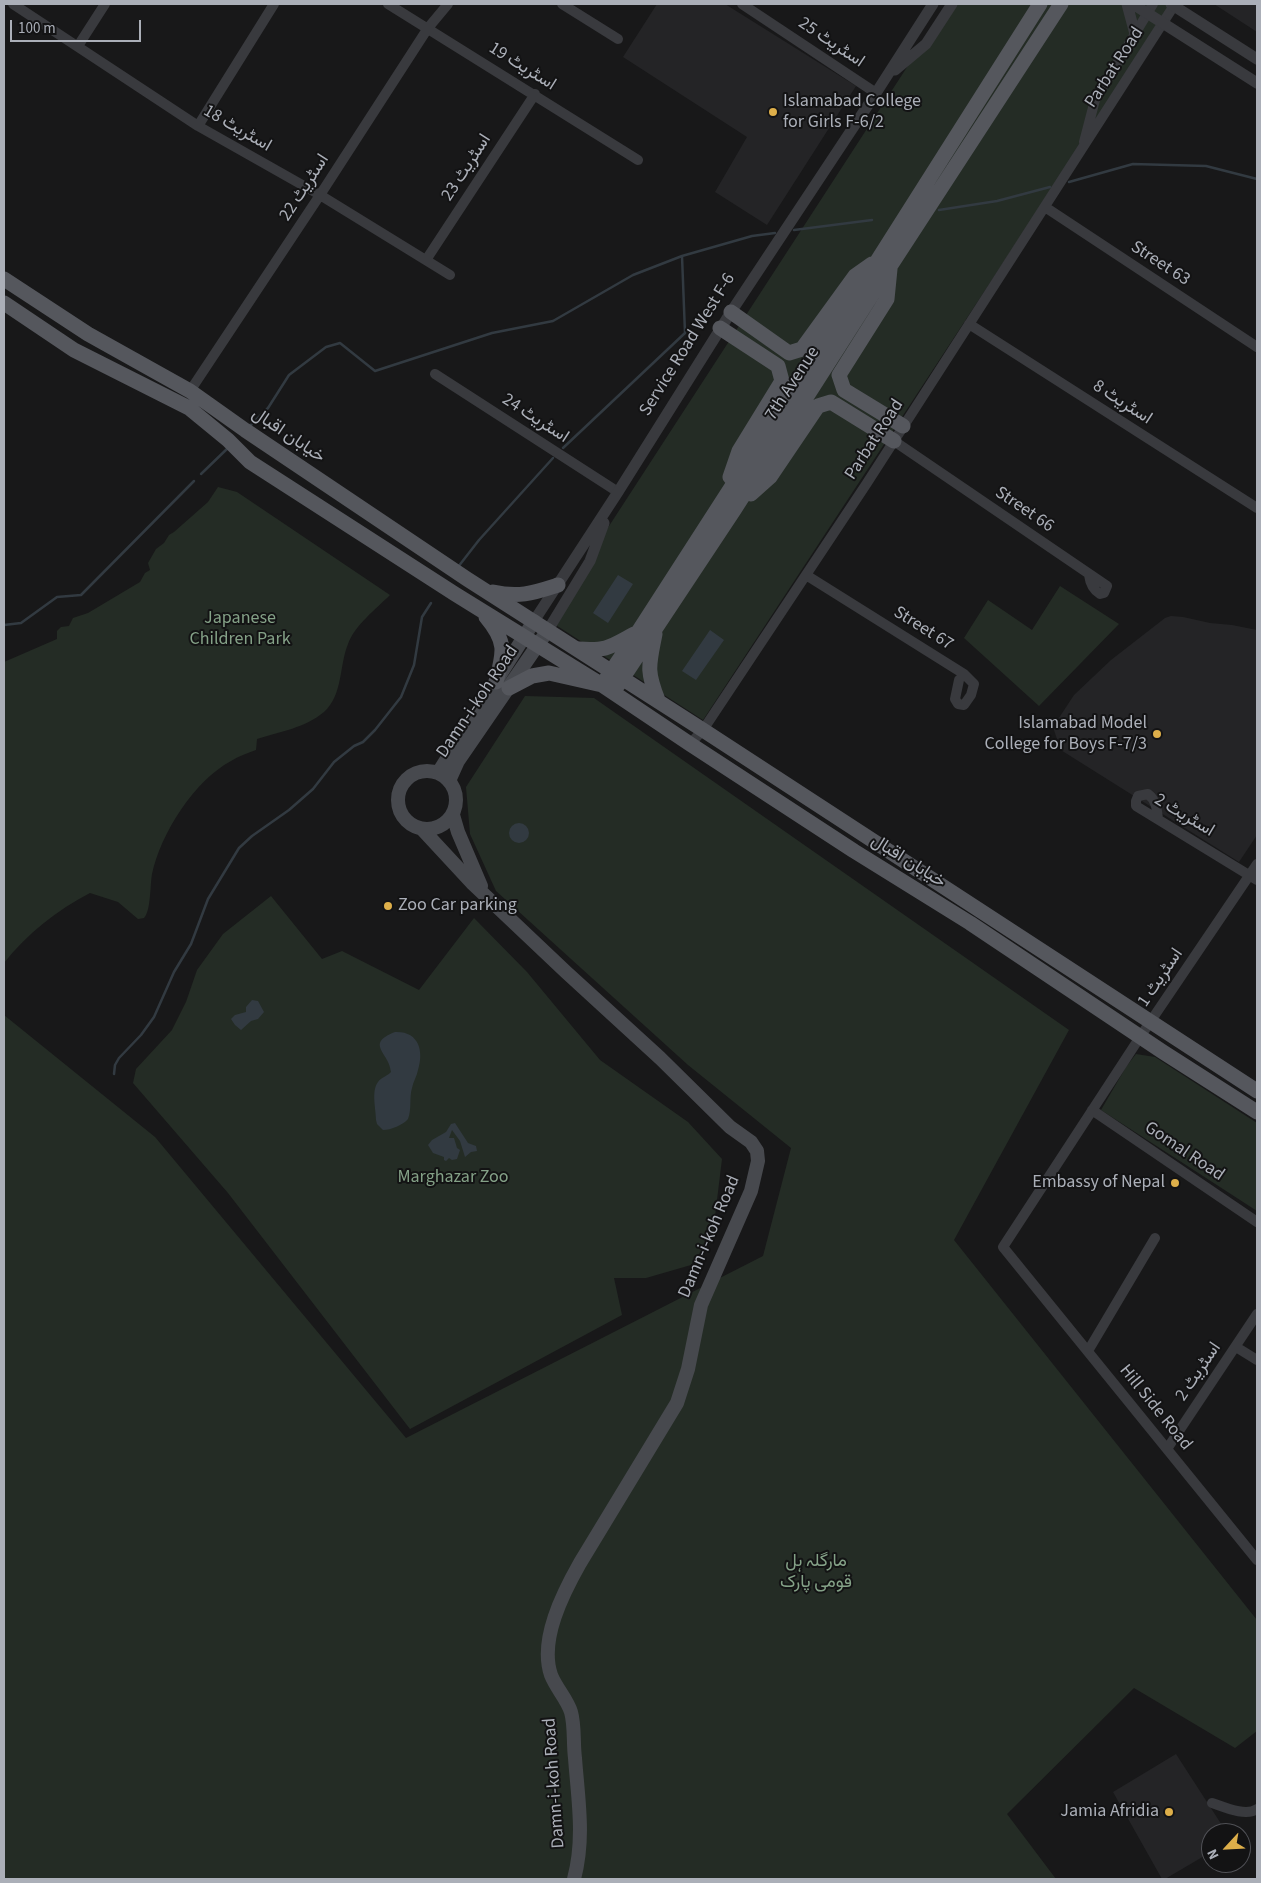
<!DOCTYPE html>
<meta charset="utf-8">
<style>
body{margin:0}
#map{position:relative;width:1261px;height:1883px;overflow:hidden;background:#181819;font-family:"Source Sans 3",sans-serif}
canvas{display:block}
.frame{position:absolute;inset:0;border:5px solid #abafb8;pointer-events:none}
.north{position:absolute;left:1201px;top:1823px;width:50px;height:50px;box-sizing:border-box;background:#131314;border:1px solid #505156;border-radius:50%;rotate:245deg;font-size:14px;font-weight:700;line-height:20px;text-align:center;color:#abafb8}
.north::after{content:'';display:block;margin:auto;width:18px;height:22px;background:#deaf4a;clip-path:polygon(50% 0,100% 100%,50% 72%,0 100%)}
.scale{position:absolute;left:10px;top:20px;width:131px;height:22px;box-sizing:border-box;border:2px solid #abafb8;border-top:0;padding-left:6px;font-size:15px;line-height:18px;white-space:nowrap;color:#abafb8;-webkit-text-stroke:4px #131314;paint-order:stroke}
</style>
<div id="map">
<canvas width="1261" height="1883"></canvas>
<div class="frame"></div>
<div class="north">N</div>
<div class="scale">100 m</div>
</div>
<script>
const context = document.querySelector('canvas').getContext('2d');
context.lineJoin = 'round';
function fill(path, color) { context.fillStyle = color; context.fill(path, 'evenodd'); }
function trace(path, color, width, dash) { context.strokeStyle = color; context.lineWidth = width; context.lineCap = dash ? 'butt' : 'round'; context.setLineDash(dash || []); context.stroke(path); }
function label(font, color, halo, rows, align = 'center') {
  context.font = font + ' "Source Sans 3",Vazirmatn,sans-serif'; context.lineWidth = 4; context.setLineDash([]); context.textBaseline = 'middle'; context.strokeStyle = halo; context.fillStyle = color; for (const [text, x, y, turn = 0] of rows) {
    context.save(); context.translate(x, y); context.rotate((+turn || 0) * Math.PI / 180); context.textAlign = isNaN(turn) ? turn : align; if (halo) context.strokeText(text, 0, 0); context.fillText(text, 0, 0); context.restore();
  }
}
const built = new Path2D(`
 M 657,4 L 725,4 L 856,86 L 767,225 L 715,192 L 747,137 L 623,57 Z
 M 1214,4 L 1257,4 L 1257,32 Z
 M 1171,616 L 1183,617 L 1210,623 L 1232,625 L 1257,630 L 1257,835 L 1239,862 L 1056,747 L 1058,742 L 1053,727 L 1074,695 L 1111,660 L 1165,618 Z
 M 1176,1754 L 1227,1833 L 1211,1833 L 1211,1852 L 1165,1879 L 1162,1879 L 1113,1792 Z`);
const green = new Path2D(`
 M 948,4 L 1173,4 L 703,720 L 548,620 Z
 M 218,487 L 237,492 L 390,595 C 376,609 355,625 348,644 C 339,666 343,695 324,712 C 305,728 279,732 257,739 L 256,750 C 248,753 239,756 231,761 C 194,781 161,833 152,874 C 150,885 151,911 144,918 L 138,919 L 118,902 L 90,893 C 57,910 27,934 4,963 L 4,662 L 57,639 L 57,631 L 61,627 L 69,626 L 73,618 L 88,613 L 140,582 L 145,573 L 150,570 L 148,563 L 156,549 L 164,543 L 169,535 L 174,532 L 208,502 Z
 M 1060,586 L 1119,624 L 1039,706 L 964,638 L 988,600 L 1032,630 Z
 M 525,696 L 594,698 L 1069,1030 L 954,1240 L 1257,1620 L 1257,1731 L 1235,1748 L 1134,1688 L 1007,1814 L 1056,1879 L 4,1879 L 4,1015 L 155,1137 L 406,1438 L 763,1256 L 791,1148 L 688,1065 L 496,891 L 470,834 L 466,787 Z
 M 271,896 L 322,959 L 342,951 L 419,990 L 474,918 L 527,972 L 600,1060 L 688,1122 L 722,1159 L 712,1241 L 691,1265 L 646,1278 L 614,1278 L 622,1315 L 410,1429 L 228,1193 L 133,1083 L 136,1069 L 172,1030 L 186,1002 L 197,970 L 223,934 Z
 M 1136,1054 L 1155,1057 L 1257,1123 L 1257,1211 L 1101,1110 L 1126,1067 Z`);
const water = new Path2D(`
 M 618,575 L 633,584 L 608,623 L 593,613 Z
 M 710,630 L 724,640 L 696,680 L 682,671 Z
 M509 833a10 10 0 1 1 20 0a10 10 0 1 1-20 0Z
 M 252,1000 L 258,1001 L 264,1012 L 258,1019 L 251,1021 L 241,1030 L 235,1025 L 231,1019 L 235,1015 L 246,1012 L 246,1007 Z
 M 395,1032 C 419,1031 424,1051 418,1070 C 417,1076 413,1082 412,1088 C 409,1098 412,1109 408,1119 C 403,1125 391,1130 383,1130 L 377,1124 L 376,1120 C 376,1109 371,1091 378,1082 C 381,1077 388,1076 391,1072 C 390,1053 364,1044 395,1032 Z
 M 455,1123 L 468,1143 L 476,1146 L 477,1151 L 471,1152 L 465,1157 L 460,1141 L 452,1130 L 449,1138 L 454,1138 L 457,1148 L 460,1150 L 457,1159 L 452,1160 L 449,1158 L 446,1161 L 444,1160 L 444,1157 L 433,1153 L 428,1145 L 432,1140 L 446,1132 L 451,1124 Z`);
const stream = new Path2D(`
 M 1069,182 L 1133,164 L 1206,166 L 1257,179
 M 939,210 L 997,201 L 1050,187
 M 794,230 L 872,220
 M 250,426 L 268,408 L 289,375 L 326,347 L 340,343 L 375,371 L 492,333 L 553,321 L 633,275 L 682,256
 M 563,448 L 685,333 L 682,256 L 752,236 L 775,233
 M 201,474 L 229,447
 M 458,567 L 479,540 L 553,458
 M 4,625 L 21,623 L 57,597 L 81,595 L 194,481
 M 114,1074 L 115,1065 L 119,1058 L 141,1035 L 154,1017 L 174,972 L 191,944 L 208,899 L 239,848 L 252,836 L 289,810 L 313,789 L 334,762 L 354,746 L 363,742 L 375,730 L 401,697 L 414,665 L 422,617 L 431,603`);
const minor = new Path2D(`
 M 13,4 L 198,126 L 320,195 L 450,275
 M 388,4 L 638,160
 M 562,4 L 618,39
 M 742,4 L 876,93
 M 78,46 L 105,4
 M 198,126 L 274,4
 M 1084,142 L 1095,100 L 1153,4
 M 1045,207 L 1257,347
 M 426,260 L 535,94
 M 969,324 L 1257,508
 M 435,374 L 618,492
 M 190,391 L 320,195 L 428,28 L 448,4
 M 894,441 L 1107,586 L 1104,593 L 1100,594 C 1093,590 1090,583 1089,575
 M 806,575 L 964,674 L 974,684 L 971,695 L 964,705 L 958,704 L 955,699 L 959,680
 M 690,744 L 703,730 L 867,483 L 1175,4
 M 1158,819 C 1157,809 1156,800 1148,794 L 1138,796 L 1136,801 L 1136,806 L 1257,880
 M 1257,864 L 1140,1037 L 1003,1247 L 1257,1560
 M 1092,1110 L 1257,1222
 M 1236,1347 L 1257,1360
 M 1088,1351 L 1155,1238
 M 1167,1449 L 1257,1314
 M 1212,1803 C 1224,1807 1246,1817 1257,1809`);
const tertiary = new Path2D(`
 M 1127,4 L 1135,34
 M 1133,4 L 1257,83
 M 1171,4 L 1257,59
 M 895,70 L 926,44 L 952,4
 M 534,621 L 618,492 L 731,312 L 876,93 L 933,4
 M 548,630 L 590,561 L 604,523`);
const secondary = new Path2D(`
 M398 800a29 29 0 1 1 58 0a29 29 0 1 1-58 0Z
 M 438,773 L 534,621
 M 449,781 L 458,761 L 548,630
 M 453,815 L 458,832 L 481,886
 M 422,829 L 473,884 L 566,972 L 660,1058 L 730,1127 L 751,1142 L 757,1151 L 758,1161 L 751,1191 L 701,1305 L 688,1369 L 677,1403 L 580,1563 C 563,1593 539,1640 551,1675 C 556,1688 567,1699 571,1712 C 575,1726 573,1743 575,1758 C 578,1799 585,1838 574,1879`);
const primary = new Path2D(`
 M 890,269 L 887,299 L 839,375 L 844,390 L 903,426
 M 4,279 L 88,334 L 190,391 L 245,430 L 467,579 L 703,730 L 1257,1091
 M 4,303 L 74,350 L 189,408 L 228,440 L 250,462 L 455,594 L 602,685 L 690,744 L 854,851 L 970,923 L 1163,1052 L 1257,1112
 M 731,312 L 789,353 L 802,349 L 855,276 L 872,264
 M 720,328 L 778,366 L 782,381 L 739,451 L 730,477
 M 751,494 L 770,477 L 818,406 L 831,402 L 894,441
 M 493,592 C 519,598 533,593 558,585
 M 486,617 C 507,642 504,652 496,682
 M 655,634 C 649,665 646,670 658,700
 M 579,649 C 607,651 610,647 634,634
 M 618,685 L 734,510 L 891,265 L 1061,4
 M 509,688 L 532,676 L 549,673 L 602,685 L 638,632 L 879,258 L 1040,4`);
const markers = [
 [773,112,5,"#deaf4a"],
 [1157,734,5,"#deaf4a"],
 [388,906,5,"#deaf4a"],
 [1175,1183,5,"#deaf4a"],
 [1169,1812,5,"#deaf4a"]
];
const streetNames = [
 ["اسٹریٹ 25",831,43,34],
 ["اسٹریٹ 19",522,67,32],
 ["Parbat Road",1115,68,-57],
 ["اسٹریٹ 18",237,129,30],
 ["اسٹریٹ 23",467,168,-57],
 ["اسٹریٹ 22",305,188,-57],
 ["Street 63",1160,264,33],
 ["Service Road West F-6",688,345,-58],
 ["7th Avenue",793,384,-57],
 ["اسٹریٹ 8",1122,403,33],
 ["اسٹریٹ 24",535,419,33],
 ["خیابان اقبال",288,436,34],
 ["Parbat Road",875,440,-57],
 ["Street 66",1024,510,34],
 ["Street 67",923,629,32],
 ["Damn-i-koh Road",478,702,-56],
 ["اسٹریٹ 2",1184,816,31],
 ["خیابان اقبال",908,862,32],
 ["اسٹریٹ 1",1161,978,-56],
 ["Gomal Road",1184,1152,34],
 ["Damn-i-koh Road",710,1237,-67],
 ["اسٹریٹ 2",1199,1372,-56],
 ["Hill Side Road",1155,1408,51],
 ["Damn-i-koh Road",555,1783,-94]
];
const poiNames = [
 ["Islamabad College",783,102,"left"],
 ["for Girls F-6/2",783,123,"left"],
 ["Islamabad Model",1147,724],
 ["College for Boys F-7/3",1147,745],
 ["Zoo Car parking",398,906,"left"],
 ["Embassy of Nepal",1165,1183],
 ["Jamia Afridia",1159,1812]
];
const parkNames = [
 ["Japanese",240,619],
 ["Children Park",240,640],
 ["Marghazar Zoo",453,1178],
 ["مارگلہ ہل",816,1562],
 ["قومی پارک",816,1583]
];
fill(built, '#242426');
fill(green, '#242c25');
fill(water, '#323a41');
trace(stream, '#323a41', 2.5);
trace(minor, '#393a3e', 10);
trace(tertiary, '#393a3e', 11);
trace(secondary, '#47494e', 14);
trace(primary, '#55575d', 15);
for (const [x, y, r, color] of markers) { const dot = new Path2D(); dot.arc(x, y, r, 0, 2 * Math.PI); context.fillStyle = color; context.fill(dot); trace(dot, '#131314', 2); }
label('18px', '#abafb8', '#131314', streetNames);
label('18px', '#abafb8', '#131314', poiNames, 'right');
label('18px', '#84a187', '#131314', parkNames);
</script>
